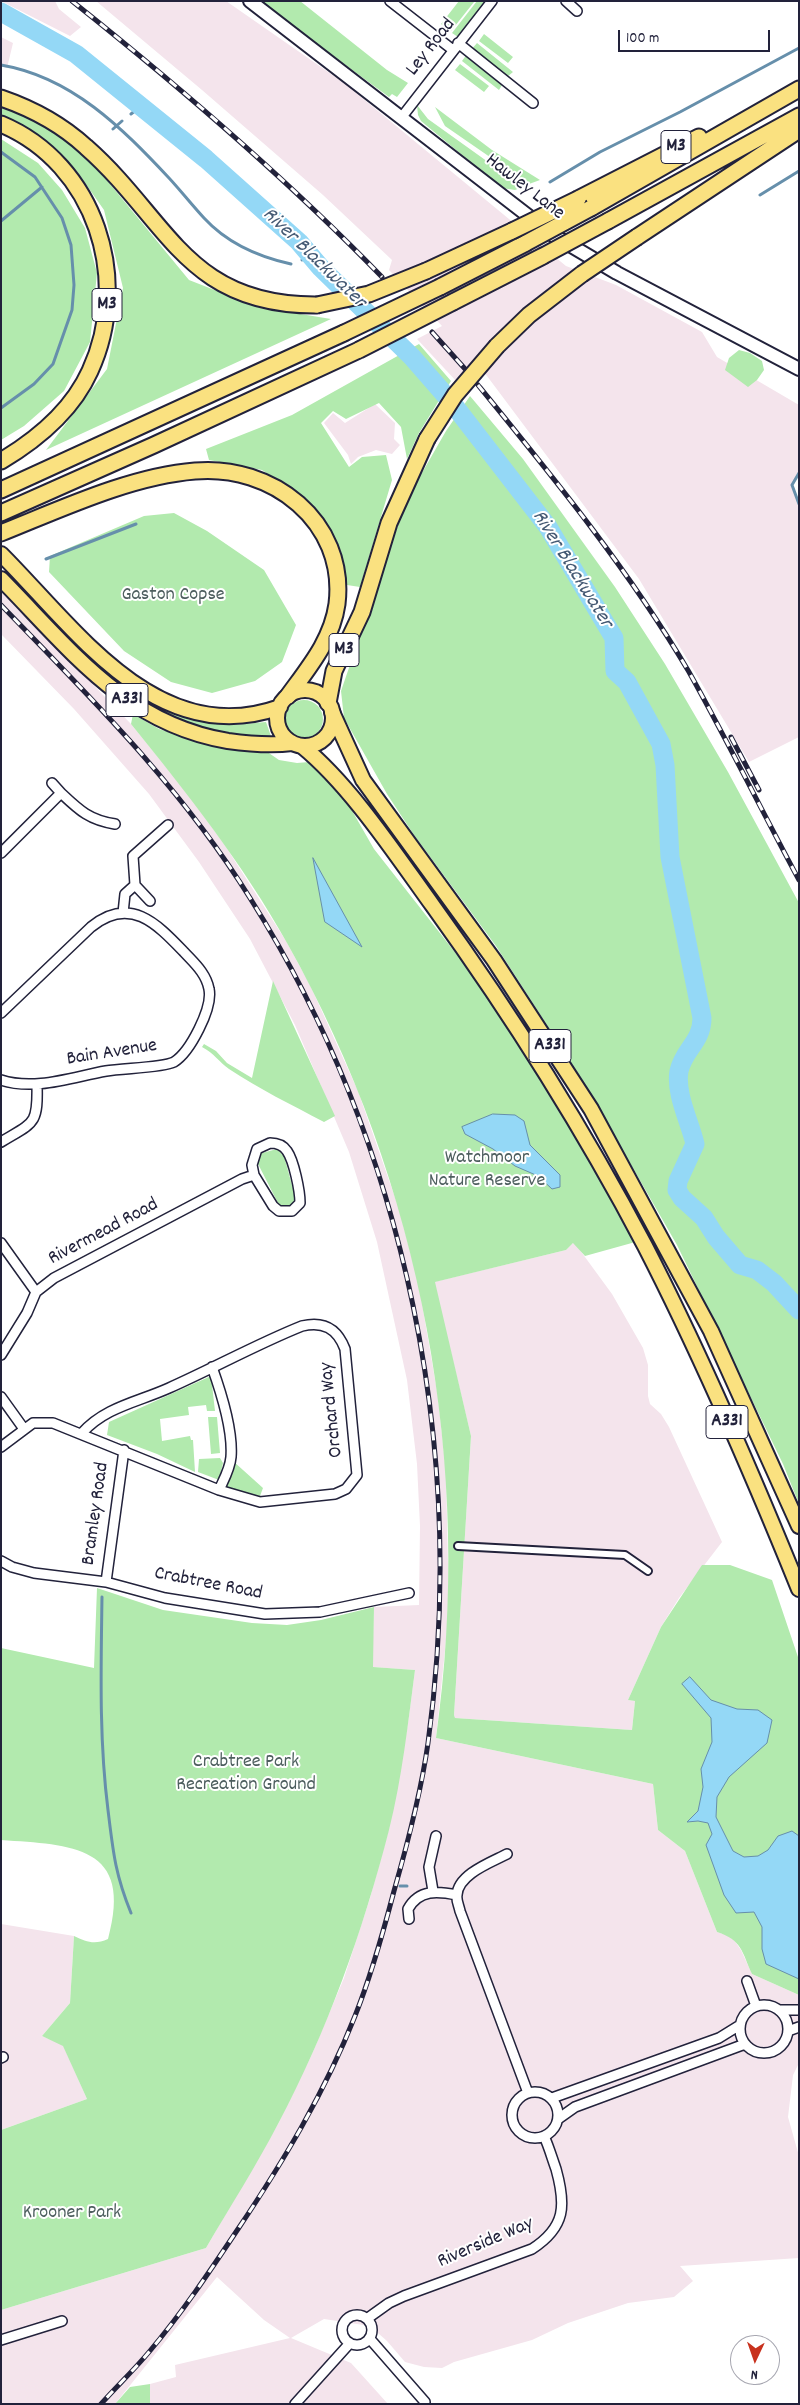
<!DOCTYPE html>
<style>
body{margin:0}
#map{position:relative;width:800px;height:2405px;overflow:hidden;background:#fff;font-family:Dekko,sans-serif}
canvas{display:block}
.frame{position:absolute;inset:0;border:2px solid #22223b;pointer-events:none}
.north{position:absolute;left:730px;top:2335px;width:50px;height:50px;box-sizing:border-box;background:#fff;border:1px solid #a7a7b1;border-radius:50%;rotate:183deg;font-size:14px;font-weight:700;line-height:20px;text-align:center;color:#22223b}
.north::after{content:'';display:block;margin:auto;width:18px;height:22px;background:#c8321e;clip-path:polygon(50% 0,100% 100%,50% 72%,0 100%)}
.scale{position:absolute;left:618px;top:30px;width:152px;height:22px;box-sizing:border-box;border:2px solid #22223b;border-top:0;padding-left:6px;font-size:15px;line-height:18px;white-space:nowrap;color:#22223b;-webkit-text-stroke:4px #fff;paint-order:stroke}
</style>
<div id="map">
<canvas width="800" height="2405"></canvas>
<div class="frame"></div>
<div class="north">N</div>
<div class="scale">100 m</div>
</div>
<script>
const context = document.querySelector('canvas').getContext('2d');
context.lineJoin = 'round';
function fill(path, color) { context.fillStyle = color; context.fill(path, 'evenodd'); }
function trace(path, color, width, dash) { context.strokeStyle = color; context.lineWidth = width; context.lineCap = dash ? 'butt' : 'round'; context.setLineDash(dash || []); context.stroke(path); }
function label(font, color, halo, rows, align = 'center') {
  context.font = font + ' Dekko,sans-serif'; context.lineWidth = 4; context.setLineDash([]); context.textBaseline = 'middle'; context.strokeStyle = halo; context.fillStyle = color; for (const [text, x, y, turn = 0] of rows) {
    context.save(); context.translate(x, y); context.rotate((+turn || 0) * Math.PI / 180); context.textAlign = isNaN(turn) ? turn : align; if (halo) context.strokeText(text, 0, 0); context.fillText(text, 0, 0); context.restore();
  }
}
const built = new Path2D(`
 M 1,1 L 55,1 L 59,9 L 81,27 L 70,36 Z
 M 96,1 L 226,1 L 344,83 L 566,266 L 616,285 L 702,332 L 717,357 L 799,405 L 799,473 L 792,485 L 799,504 L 799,737 L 749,762 L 639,579 L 487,376 L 474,361 L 457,382 L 417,339 L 442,326 L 389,270 L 392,260 L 323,195 L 202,90 Z
 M 1,37 L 13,43 L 7,68 L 1,66 Z
 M 375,404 L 395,423 L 394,439 L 400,445 L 392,454 L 376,450 L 358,457 L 351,464 L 348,455 L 324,423 L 333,413 L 345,423 Z
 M 1,589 L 131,724 L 189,795 L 226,847 L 286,941 L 310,985 L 358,1091 L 399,1209 L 419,1286 L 438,1397 L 446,1473 L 449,1611 L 436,1738 L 653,1784 L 658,1830 L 685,1851 L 717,1932 L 732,1937 L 741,1950 L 752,1974 L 799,1995 L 799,2063 L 793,2075 L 788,2117 L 799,2156 L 799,2258 L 680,2266 L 693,2281 L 674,2297 L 628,2303 L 568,2323 L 532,2340 L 454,2362 L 442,2368 L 424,2367 L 405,2362 L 387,2341 L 370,2326 L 324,2319 L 291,2338 L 351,2363 L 388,2404 L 150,2404 L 150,2384 L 176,2377 L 175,2365 L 290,2338 L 264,2320 L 217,2277 L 115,2404 L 1,2404 L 1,2310 L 206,2248 L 278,2124 L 312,2054 L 344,1978 L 370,1898 L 389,1829 L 408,1723 L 415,1670 L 372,1667 L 374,1607 L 419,1605 L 420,1526 L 417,1464 L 407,1380 L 377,1242 L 349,1152 L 295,1025 L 250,939 L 199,862 L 149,794 L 74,709 L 1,634 Z
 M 574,1242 L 612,1294 L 643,1348 L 648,1365 L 648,1396 L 650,1404 L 661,1414 L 669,1427 L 722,1542 L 679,1598 L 661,1627 L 628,1700 L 635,1701 L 632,1730 L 455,1718 L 454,1715 L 471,1436 L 434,1282 L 566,1250 Z
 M 1,1924 L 74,1936 L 70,2003 L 42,2036 L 63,2045 L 87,2099 L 1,2130 Z`);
const green = new Path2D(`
 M 258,1 L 300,1 L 387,70 L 408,83 L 397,97 L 392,94 L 389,97 Z
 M 459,1 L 474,2 L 451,31 L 441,24 Z
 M 477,1 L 486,1 L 458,37 L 452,33 Z
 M 484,34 L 513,57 L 508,63 L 479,41 Z
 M 477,43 L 513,72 L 507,77 L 471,50 Z
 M 467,54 L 501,82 L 502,85 L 499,90 L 462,61 Z
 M 460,64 L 489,86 L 484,92 L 455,70 Z
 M 1,105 L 38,120 L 56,131 L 96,167 L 189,280 L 258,307 L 331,319 L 46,450 L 107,369 L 123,288 L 104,210 L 78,173 L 46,141 L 1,116 Z
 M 417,105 L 428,119 L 523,187 L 515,190 L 502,188 L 421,121 L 418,115 Z
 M 435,107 L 492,150 L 540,180 L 529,184 L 445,126 Z
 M 1,139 L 38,163 L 62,190 L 85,228 L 97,273 L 90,342 L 64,391 L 24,426 L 1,440 Z
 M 419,344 L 451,381 L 419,433 L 407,459 L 401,427 L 379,403 L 346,419 L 333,411 L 321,423 L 349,467 L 362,457 L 386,455 L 392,480 L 360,587 L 347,585 L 341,551 L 325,522 L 308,501 L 262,470 L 209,460 L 206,449 L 292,415 Z
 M 739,350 L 750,353 L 762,361 L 764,370 L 757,380 L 748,387 L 725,370 L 729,358 Z
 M 470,396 L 523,459 L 615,587 L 665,664 L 728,772 L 799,903 L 799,1504 L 783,1464 L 677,1245 L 583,1081 L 496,946 L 414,835 L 387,794 L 344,718 L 341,691 L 407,499 L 446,431 Z
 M 174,513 L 207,531 L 264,570 L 296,625 L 282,662 L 255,681 L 212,693 L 171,682 L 124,651 L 49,572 L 50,556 L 144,516 Z
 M285 719a19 19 0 1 1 38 0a19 19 0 1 1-38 0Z
 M 148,700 L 192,717 L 233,725 L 266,722 L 272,739 C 240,738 190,731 162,714 C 157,711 152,705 148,700 Z
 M 133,714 L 159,729 L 191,739 L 266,751 L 279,760 L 297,763 L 309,762 L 347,802 L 374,849 L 472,974 L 556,1099 L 639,1241 L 585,1256 L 573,1243 L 566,1250 L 435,1282 L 471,1436 L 454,1715 L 455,1718 L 632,1730 L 635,1701 L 628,1700 L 661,1627 L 702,1565 L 730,1565 L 772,1580 L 799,1660 L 799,1995 L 752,1974 C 742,1952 742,1940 717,1932 L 685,1851 L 658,1830 L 653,1784 L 436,1738 C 475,1466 422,1183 287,943 C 243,864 187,793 131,724 Z
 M 273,981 L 335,1116 L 324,1122 C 292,1105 259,1089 229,1069 C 219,1062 214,1053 202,1047 L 204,1044 L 216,1051 L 227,1063 L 252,1078 Z
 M 277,1149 L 284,1156 L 295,1196 C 294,1203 292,1206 285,1208 L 279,1205 L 257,1162 L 262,1153 Z
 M 211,1376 L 215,1411 L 207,1411 L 206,1405 L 188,1407 L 189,1415 L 160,1419 L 162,1441 L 190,1436 L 191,1440 L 193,1440 L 195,1472 L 157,1454 L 107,1435 L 109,1422 Z
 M 208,1417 L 217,1417 L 220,1453 L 211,1454 Z
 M 220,1458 L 223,1463 L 219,1480 L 198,1472 L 199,1459 Z
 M 233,1461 L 263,1488 L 260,1496 L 245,1493 L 224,1486 Z
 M 97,1588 L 163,1610 L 252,1623 L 287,1625 L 321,1620 L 374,1607 L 373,1667 L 415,1670 C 408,1723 402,1778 389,1830 C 363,1931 327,2032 278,2124 C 256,2166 230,2207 206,2248 L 1,2310 L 1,2130 L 87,2099 L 63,2046 L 42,2036 L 70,2003 L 74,1936 C 86,1942 95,1945 108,1939 C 134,1845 72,1845 1,1840 L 1,1648 L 94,1668 Z
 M 150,2384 L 150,2404 L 115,2404 L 130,2387 Z`);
const water = new Path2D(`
 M 313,858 L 362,947 L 325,922 Z
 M 493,1114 L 515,1115 L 524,1121 L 530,1145 L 560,1175 L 560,1187 L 552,1189 L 538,1176 L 515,1166 L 493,1149 L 465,1134 L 462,1127 Z
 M 690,1677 L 711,1700 L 737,1709 L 758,1710 L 772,1720 L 767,1743 L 729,1777 L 717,1797 L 716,1817 L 733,1851 L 744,1857 L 758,1856 L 768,1850 L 778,1836 L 792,1831 L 799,1836 L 799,1979 L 766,1964 L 762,1949 L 762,1927 L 754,1912 L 736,1913 L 724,1895 L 706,1845 L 712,1834 L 708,1823 L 698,1821 L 687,1822 L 698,1811 L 703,1787 L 701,1769 L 712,1742 L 711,1718 L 682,1684 Z`);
const stream = new Path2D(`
 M 1,65 C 72,77 122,128 169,178 C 181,191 192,205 204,218 C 227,243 259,257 291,264
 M 131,114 L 141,106
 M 113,129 L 122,121
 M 1,152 L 35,177 L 62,218 L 71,245 L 74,285 L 72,310 L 53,364 L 34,384 L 1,408
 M 550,182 L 600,152 L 680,112 L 799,48
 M 760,195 L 799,171
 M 1,221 L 42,187
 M 302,260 L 311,256
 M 799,473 L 792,485 L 799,504
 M 46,559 L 136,524
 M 102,1597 C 101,1668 99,1739 108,1810 C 113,1851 115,1874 131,1913
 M 400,1886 L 407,1886`);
const river = new Path2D(`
 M 1,12 L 76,54 L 206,159 L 299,242 L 321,268 L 412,357 L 453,404 L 548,527 L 614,638 L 615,671 L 627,682 L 661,744 L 665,765 L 670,857 L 702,1018 C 702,1042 684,1049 679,1071 C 675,1094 690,1122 695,1144 L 678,1181 L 677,1190 L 682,1198 L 704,1218 L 716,1237 L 740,1265 L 757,1270 L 774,1283 L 799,1310`);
const pedestrian = new Path2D(`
 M 458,1546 L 625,1555 L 648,1571`);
const minor = new Path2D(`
 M 390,1 L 453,50
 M 566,1 L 577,11
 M 458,43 L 533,103
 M 401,118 L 492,1
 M 52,783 L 61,793
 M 1,853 L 61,793 C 79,810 89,820 115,824
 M 135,885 L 150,901
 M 123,913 L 125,894 L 135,885 L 133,856 L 168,825
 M 1,1013 L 91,927 C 130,895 157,924 184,952 C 194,963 206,973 209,989 C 213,1008 190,1052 174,1062 C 162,1068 122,1068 106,1071 C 72,1077 35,1091 1,1080
 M 1,1142 C 34,1122 38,1125 37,1085
 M 270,1143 C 277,1143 283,1145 287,1151 C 294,1161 300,1191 300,1203 L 292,1211 L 279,1211 L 273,1206 L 254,1175 L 252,1165 L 257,1149 Z
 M 1,1243 L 36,1292
 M 1,1355 L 27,1313 L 36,1292 L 54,1278 L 242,1179 L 254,1175
 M 212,1367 C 221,1392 233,1431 231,1457 C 230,1469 224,1479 219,1490
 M 1,1397 L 24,1429
 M 1,1447 L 33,1423 L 53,1423 L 219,1490 L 260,1502 L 335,1494 L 346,1489 L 357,1475 L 345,1349 C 337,1328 323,1321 302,1326 C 257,1344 214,1368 169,1388 C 138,1402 105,1407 82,1433
 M 1,1561 L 12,1567 L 34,1573 L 106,1582 L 165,1598 L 265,1614 L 320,1612 L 409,1593
 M 106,1582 L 124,1450
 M 507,1854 C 492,1862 458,1874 457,1895 C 456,1900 459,1906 460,1911 L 528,2093
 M 433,1891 L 429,1867 L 436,1836
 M 409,1919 L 408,1909 C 419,1889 438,1891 457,1895
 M 747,1981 L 756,2006
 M740 2029a24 24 0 1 1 48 0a24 24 0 1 1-48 0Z
 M 779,2010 L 799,2010
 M 788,2031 L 799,2027
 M 1,2058 L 3,2057
 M512 2115a23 23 0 1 1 46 0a23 23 0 1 1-46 0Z
 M 552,2098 L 719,2038 L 740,2025
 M 558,2119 L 575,2107 L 745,2044
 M342 2330a15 15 0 1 1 30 0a15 15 0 1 1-30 0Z
 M 368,2318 L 389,2303 L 404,2296 L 532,2249 C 566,2227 566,2205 556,2169 C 552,2158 549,2147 544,2136
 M 370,2339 L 425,2402
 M 1,2340 L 62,2321
 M 295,2404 L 350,2343`);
const secondary = new Path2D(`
 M 250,1 L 553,235 L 617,273 L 799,369`);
const primary = new Path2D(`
 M 332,712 L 363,780 L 494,960 L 591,1109 L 711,1331 L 799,1526
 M 302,746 C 351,786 396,855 433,906 C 511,1014 583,1128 645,1246 C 702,1357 752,1473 799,1589`);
const trunk = new Path2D(`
 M 1,554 C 76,629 158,751 280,707
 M 1,579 C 70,649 125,724 228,741 C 250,744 270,746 292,743
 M277 718a28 28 0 1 1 56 0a28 28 0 1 1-56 0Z`);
const motorway = new Path2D(`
 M 1,98 C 33,109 61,124 86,147 C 168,219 186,306 317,305
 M 1,124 C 96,164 132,280 90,371 C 72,411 38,439 1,461
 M 578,199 L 699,137
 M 591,208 L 799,89
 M 608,221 L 799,116
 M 637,237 L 799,130
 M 426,271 L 512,231
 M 440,287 L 526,243
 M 453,302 L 543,256
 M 497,346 L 529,315 L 582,274
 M 1,490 L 344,333
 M 1,513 L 154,445 L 359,350
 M 1,533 C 61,509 131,476 195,471 C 271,464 347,521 337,604 C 332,640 309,667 288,696
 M 328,703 L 334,671 L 362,612 L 389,523 L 427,439`);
const rail = new Path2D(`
 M 72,1 C 180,87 286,178 382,277
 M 432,332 L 466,370
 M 478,385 C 553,477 629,570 689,672 C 727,740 762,811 799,880
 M 1,605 C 91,698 182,788 250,898 C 407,1147 468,1452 428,1743 C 421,1793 408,1842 394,1891 C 383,1933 371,1976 355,2016 C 325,2092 283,2162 238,2229 C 210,2271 182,2313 149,2352 C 134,2370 117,2386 101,2404
 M 731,737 L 759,790`);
const motorwayBridge = new Path2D(`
 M 512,231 L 578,199
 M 526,243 L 591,208
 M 543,256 L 608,221
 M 582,274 L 637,237
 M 317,305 L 369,294 L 426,271
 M 344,333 L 440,287
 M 359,350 L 453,302
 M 427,439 L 455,395 L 497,346`);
const shields = [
 [676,147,30],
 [107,305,30],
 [344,650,30],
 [127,700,42],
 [550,1046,42],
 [727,1422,42]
];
const shieldNames = [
 ["M3",676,147],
 ["M3",107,305],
 ["M3",344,650],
 ["A331",127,700],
 ["A331",550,1046],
 ["A331",727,1422]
];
const streetNames = [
 ["Ley Road",432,48,-52],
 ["Hawley Lane",524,188,38],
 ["Bain Avenue",112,1054,-9],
 ["Rivermead Road",104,1233,-28],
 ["Orchard Way",333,1410,-96],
 ["Bramley Road",97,1514,-82],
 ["Crabtree Road",208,1585,11],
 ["Riverside Way",486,2244,-23]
];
const parkNames = [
 ["Gaston Copse",173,596],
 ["Watchmoor",487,1159],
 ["Nature Reserve",487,1182],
 ["Crabtree Park",246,1763],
 ["Recreation Ground",246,1786],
 ["Krooner Park",72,2214]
];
const waterNames = [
 ["River Blackwater",313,259,44],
 ["River Blackwater",571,570,58]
];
fill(built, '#f4e4ec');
fill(green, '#b2eaae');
fill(water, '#94d8f6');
trace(water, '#668fab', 1);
trace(stream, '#668fab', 3);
trace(river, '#94d8f6', 19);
trace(pedestrian, '#22223b', 10);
trace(minor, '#22223b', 12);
trace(secondary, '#22223b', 16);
trace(primary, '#22223b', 18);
trace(trunk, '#22223b', 18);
trace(motorway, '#22223b', 19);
trace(pedestrian, '#fff', 6);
trace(minor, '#fff', 9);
trace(secondary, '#fff', 12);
trace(primary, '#fae180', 14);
trace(trunk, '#fae180', 14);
trace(motorway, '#fae180', 15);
trace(rail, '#22223b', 5);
trace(rail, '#fff', 3, [9]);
trace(motorwayBridge, '#22223b', 19, []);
trace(motorwayBridge, '#fae180', 15);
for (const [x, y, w] of shields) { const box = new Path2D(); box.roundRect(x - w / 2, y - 16.5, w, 33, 4); context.fillStyle = '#fff'; context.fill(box); trace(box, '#22223b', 1); }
label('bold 19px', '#22223b', null, shieldNames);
label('20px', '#22223b', '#fff', streetNames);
label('20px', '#4d5e5e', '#fff', parkNames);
label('italic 21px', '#445973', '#fff', waterNames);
</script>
